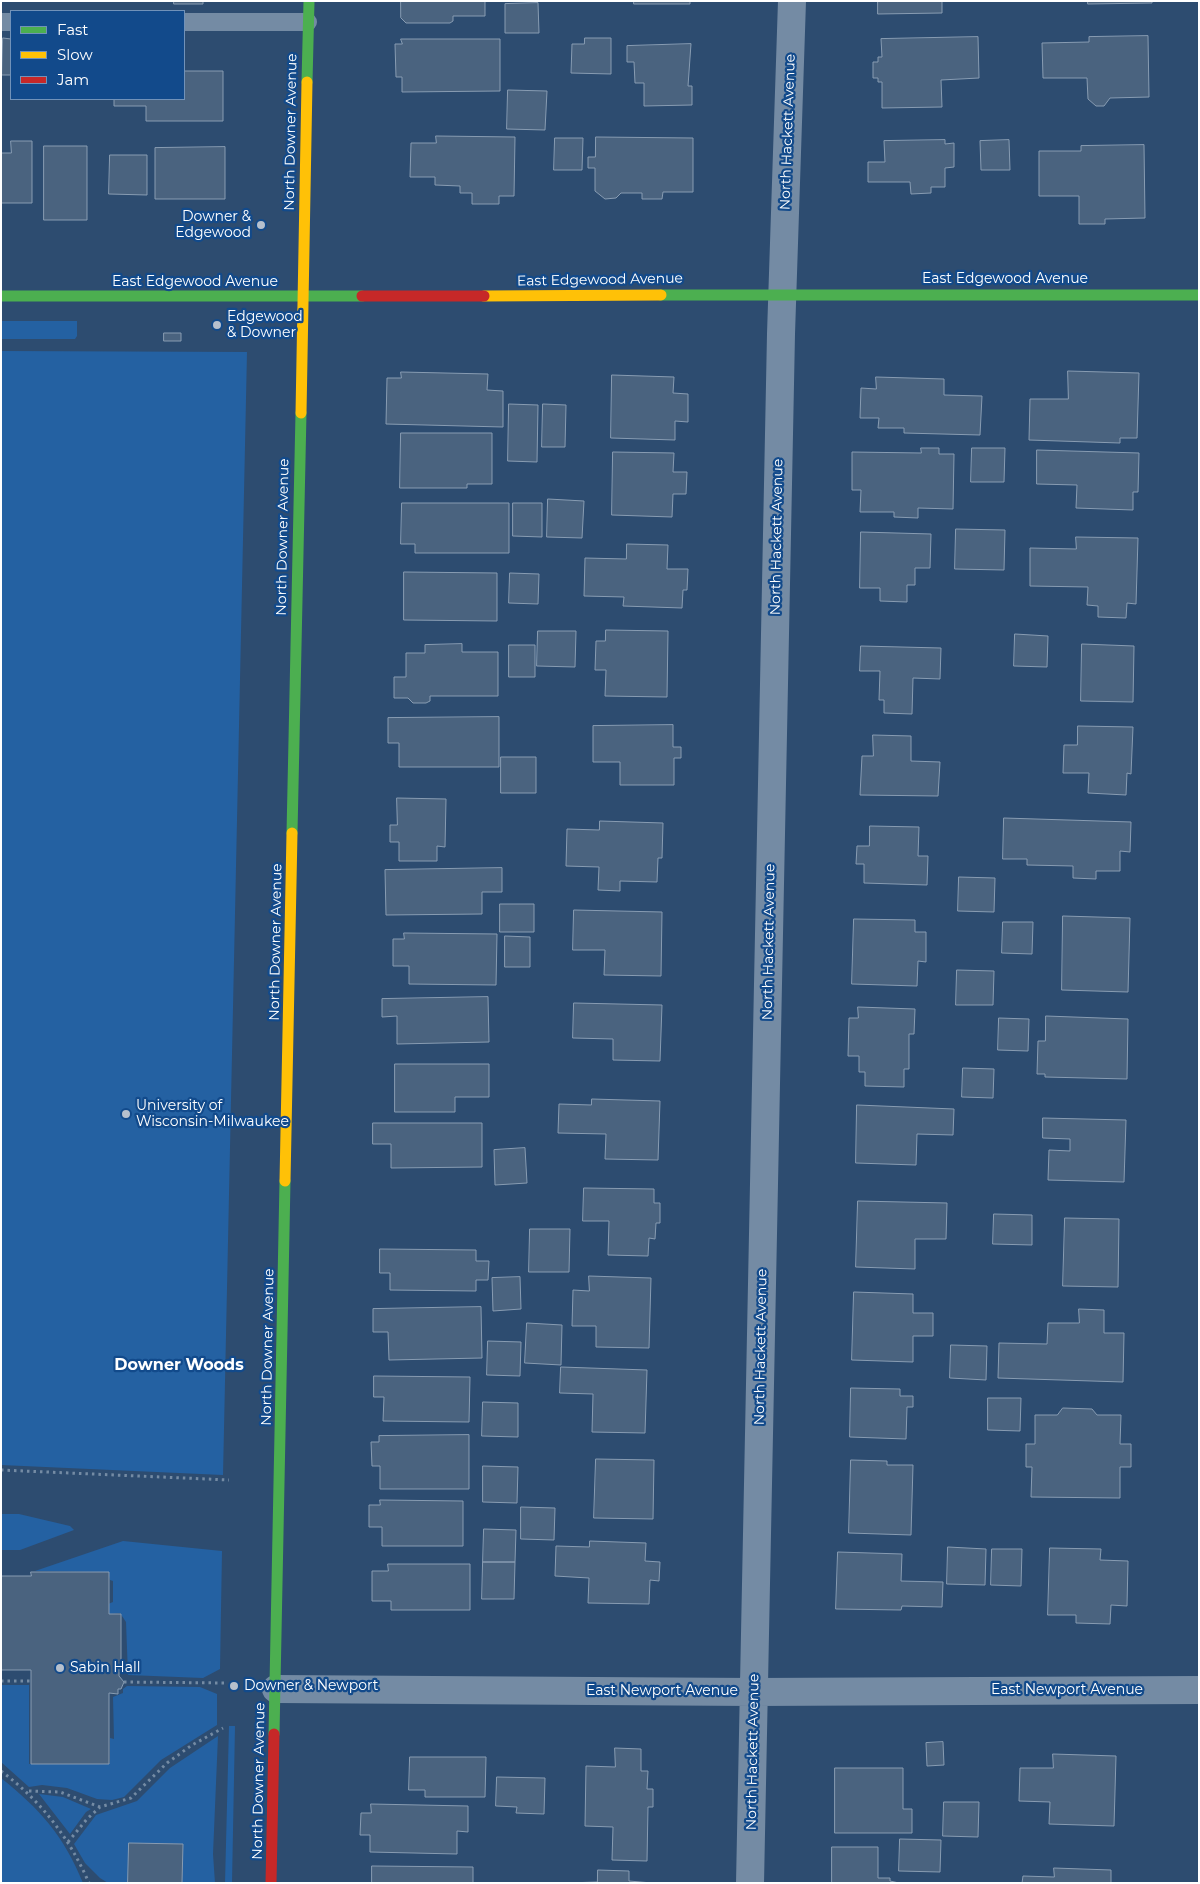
<!DOCTYPE html>
<style>
body{margin:0}
#map{position:relative;width:1200px;height:1884px;overflow:hidden;background:#2d4c70;font-family:Montserrat,sans-serif}
canvas{display:block}
.frame{position:absolute;inset:0;border:2px solid #fff;pointer-events:none}
.legend{position:absolute;left:10px;top:10px;width:175px;height:90px;box-sizing:border-box;background:#124a8b;border:1px solid #7192b9;margin:0;padding:6px 9px;list-style:none;font-size:15px;color:#fff}
.legend li{display:flex;align-items:center;gap:10px;height:25px}
.legend b{width:25px;border:1px solid #7192b9}
</style>
<div id="map">
<canvas width="1200" height="1884"></canvas>
<div class="frame"></div>
<ul class="legend">
<li><b style="height:6px;background:#4caf50"></b>Fast</li>
<li><b style="height:6px;background:#ffc107"></b>Slow</li>
<li><b style="height:6px;background:#c62828"></b>Jam</li>
</ul>
</div>
<script>
const context = document.querySelector('canvas').getContext('2d');
context.lineJoin = 'round';
function fill(path, color) { context.fillStyle = color; context.fill(path, 'evenodd'); }
function trace(path, color, width, dash) { context.strokeStyle = color; context.lineWidth = width; context.lineCap = dash ? 'butt' : 'round'; context.setLineDash(dash || []); context.stroke(path); }
function label(font, color, halo, rows, align = 'center') {
  context.font = font + ' Montserrat,sans-serif'; context.lineWidth = 4.5; context.setLineDash([]); context.textBaseline = 'middle'; context.strokeStyle = halo; context.fillStyle = color; for (const [text, x, y, turn = 0] of rows) {
    context.save(); context.translate(x, y); context.rotate((+turn || 0) * Math.PI / 180); context.textAlign = isNaN(turn) ? turn : align; if (halo) context.strokeText(text, 0, 0); context.fillText(text, 0, 0); context.restore();
  }
}
const green = new Path2D(`
 M 1,321 L 77,321 L 77,336 L 75,339 L 1,339 Z
 M 1,351 L 247,352 L 223,1475 L 1,1465 Z
 M 1,1514 L 19,1514 L 70,1526 L 74,1530 L 20,1550 L 1,1550 Z
 M 123,1541 L 222,1551 L 220,1669 L 203,1678 L 128,1675 L 126,1622 L 120,1613 L 108,1614 L 108,1604 L 113,1602 L 113,1581 L 110,1580 L 108,1572 L 35,1571 Z
 M 1,1685 L 29,1685 L 29,1764 L 110,1763 L 110,1738 L 114,1739 L 113,1697 L 123,1693 L 123,1689 L 127,1686 L 200,1687 L 217,1694 L 217,1725 L 161,1760 L 124,1797 L 112,1800 L 97,1799 L 67,1788 L 42,1785 L 29,1787 L 1,1762 Z
 M 229,1726 L 235,1726 L 232,1883 L 225,1883 Z
 M 218,1736 L 213,1854 L 215,1883 L 182,1883 L 183,1844 L 129,1843 L 128,1883 L 108,1883 L 100,1878 L 85,1863 L 74,1844 L 96,1815 L 137,1801 L 170,1768 Z
 M 1,1778 C 40,1809 64,1836 83,1883 L 1,1883 Z
 M 39,1794 L 63,1797 L 91,1809 L 86,1812 L 70,1834 Z`);
const building = new Path2D(`
 M 174,1 L 203,1 L 203,4 L 174,4 Z
 M 401,1 L 485,1 L 485,16 L 453,16 L 453,21 L 450,23 L 406,23 L 401,18 Z
 M 634,1 L 690,1 L 690,4 L 634,4 Z
 M 878,1 L 942,1 L 942,13 L 878,14 Z
 M 1088,1 L 1152,1 L 1152,3 L 1088,4 Z
 M 538,3 L 539,33 L 505,33 L 505,4 Z
 M 1148,36 L 1149,97 L 1110,98 L 1104,106 L 1096,106 L 1088,99 L 1087,78 L 1043,78 L 1042,43 L 1089,42 L 1089,37 Z
 M 978,37 L 979,78 L 941,80 L 942,107 L 882,108 L 882,82 L 878,82 L 878,78 L 873,78 L 873,62 L 878,62 L 878,57 L 882,57 L 881,39 Z
 M 3,38 L 11,39 L 11,75 L 2,75 Z
 M 585,38 L 611,38 L 611,74 L 571,73 L 572,44 L 584,44 Z
 M 401,39 L 500,39 L 500,91 L 402,92 L 402,77 L 396,77 L 395,44 L 402,44 Z
 M 691,44 L 688,86 L 692,86 L 692,105 L 644,106 L 644,83 L 635,83 L 634,62 L 627,62 L 627,46 Z
 M 184,71 L 223,71 L 223,121 L 146,121 L 146,106 L 114,106 L 114,99 L 184,99 Z
 M 508,90 L 547,91 L 545,130 L 507,129 Z
 M 436,136 L 515,137 L 514,196 L 499,196 L 499,204 L 472,204 L 472,193 L 460,193 L 460,186 L 435,185 L 435,177 L 410,177 L 411,143 L 436,143 Z
 M 596,137 L 693,138 L 693,192 L 663,192 L 662,199 L 642,199 L 642,193 L 621,193 L 616,198 L 605,199 L 595,191 L 595,168 L 588,168 L 588,157 L 595,157 Z
 M 555,138 L 583,138 L 582,170 L 554,170 Z
 M 945,140 L 945,144 L 954,143 L 954,167 L 945,168 L 945,187 L 931,187 L 931,193 L 911,194 L 910,182 L 868,182 L 868,162 L 885,162 L 884,141 Z
 M 1009,140 L 1010,170 L 981,170 L 980,141 Z
 M 11,141 L 32,141 L 32,203 L 1,203 L 1,153 L 11,153 Z
 M 1144,145 L 1145,218 L 1105,219 L 1105,224 L 1079,224 L 1079,196 L 1039,196 L 1039,151 L 1081,151 L 1081,146 Z
 M 44,146 L 87,146 L 87,220 L 44,220 Z
 M 225,147 L 225,199 L 155,199 L 155,148 Z
 M 110,155 L 147,155 L 147,195 L 109,194 Z
 M 164,333 L 181,333 L 181,341 L 164,341 Z
 M 1068,371 L 1139,373 L 1137,438 L 1120,438 L 1120,443 L 1029,440 L 1030,399 L 1068,399 Z
 M 401,372 L 488,374 L 487,390 L 503,391 L 503,427 L 386,424 L 387,378 L 401,378 Z
 M 612,375 L 674,377 L 673,393 L 688,394 L 688,422 L 675,421 L 675,440 L 611,438 Z
 M 876,377 L 944,379 L 944,395 L 982,396 L 980,435 L 904,433 L 904,428 L 878,428 L 879,418 L 860,418 L 861,388 L 876,389 Z
 M 509,404 L 538,405 L 537,462 L 508,461 Z
 M 543,404 L 566,405 L 565,447 L 542,447 Z
 M 401,433 L 492,433 L 492,484 L 467,484 L 467,488 L 400,488 Z
 M 921,448 L 939,448 L 939,454 L 954,454 L 953,509 L 918,508 L 918,518 L 894,517 L 894,512 L 860,512 L 861,490 L 852,490 L 852,452 L 921,453 Z
 M 972,448 L 1005,448 L 1004,482 L 971,482 Z
 M 1037,450 L 1139,453 L 1138,492 L 1133,492 L 1133,510 L 1076,508 L 1077,485 L 1037,484 Z
 M 613,452 L 674,453 L 673,472 L 687,472 L 686,494 L 673,494 L 672,517 L 612,515 Z
 M 548,499 L 584,501 L 582,538 L 547,537 Z
 M 402,503 L 509,503 L 509,553 L 415,553 L 415,544 L 401,544 Z
 M 513,503 L 542,503 L 542,537 L 513,536 Z
 M 956,529 L 1005,530 L 1004,570 L 955,569 Z
 M 861,532 L 931,534 L 930,568 L 915,568 L 915,585 L 907,585 L 907,602 L 880,601 L 880,588 L 860,588 Z
 M 1076,537 L 1138,538 L 1136,604 L 1127,603 L 1126,618 L 1098,617 L 1098,606 L 1087,605 L 1088,587 L 1030,586 L 1030,548 L 1076,549 Z
 M 627,544 L 668,545 L 667,569 L 688,569 L 687,590 L 683,590 L 682,608 L 623,606 L 624,597 L 584,596 L 585,558 L 626,559 Z
 M 404,572 L 497,573 L 497,621 L 404,620 Z
 M 510,573 L 539,574 L 538,604 L 509,603 Z
 M 606,630 L 668,631 L 667,697 L 605,696 L 606,670 L 595,670 L 596,641 L 605,641 Z
 M 538,631 L 576,631 L 575,667 L 537,666 Z
 M 1015,634 L 1048,636 L 1047,667 L 1014,666 Z
 M 462,644 L 462,652 L 498,652 L 498,696 L 430,696 L 430,701 L 426,703 L 413,703 L 408,698 L 394,698 L 394,677 L 406,677 L 406,653 L 425,653 L 425,645 Z
 M 1082,644 L 1134,646 L 1133,702 L 1081,701 Z
 M 509,645 L 535,645 L 535,677 L 509,677 Z
 M 861,646 L 941,648 L 940,679 L 913,678 L 912,714 L 884,713 L 884,700 L 879,700 L 880,671 L 860,671 Z
 M 499,717 L 499,767 L 399,767 L 399,743 L 388,743 L 388,718 Z
 M 673,725 L 673,747 L 681,747 L 681,758 L 674,758 L 674,785 L 620,785 L 620,762 L 593,762 L 593,726 Z
 M 1078,726 L 1133,727 L 1131,774 L 1127,773 L 1126,795 L 1088,793 L 1089,773 L 1063,773 L 1064,745 L 1077,745 Z
 M 873,735 L 911,736 L 911,761 L 940,762 L 938,796 L 860,795 L 862,756 L 873,756 Z
 M 501,757 L 536,757 L 536,793 L 501,793 Z
 M 397,798 L 446,799 L 445,847 L 437,846 L 437,861 L 399,861 L 399,842 L 390,842 L 390,825 L 397,825 Z
 M 1004,818 L 1131,822 L 1130,852 L 1120,851 L 1120,871 L 1096,871 L 1096,879 L 1073,878 L 1073,866 L 1027,865 L 1027,859 L 1003,859 Z
 M 600,821 L 663,823 L 662,858 L 658,858 L 657,882 L 620,881 L 620,891 L 598,890 L 599,867 L 566,866 L 567,829 L 599,830 Z
 M 870,826 L 919,827 L 918,856 L 928,856 L 927,885 L 864,883 L 864,864 L 856,864 L 857,846 L 869,846 Z
 M 502,868 L 502,892 L 482,892 L 482,914 L 386,915 L 385,870 Z
 M 959,877 L 995,878 L 994,912 L 958,911 Z
 M 500,904 L 534,904 L 534,932 L 500,932 Z
 M 574,910 L 662,912 L 661,976 L 604,975 L 605,950 L 573,950 Z
 M 1063,916 L 1130,918 L 1128,992 L 1062,990 Z
 M 854,919 L 915,920 L 915,932 L 926,932 L 926,962 L 918,961 L 917,986 L 852,984 Z
 M 1003,922 L 1033,922 L 1032,954 L 1002,953 Z
 M 404,933 L 497,934 L 496,985 L 409,984 L 409,966 L 393,966 L 393,939 L 404,939 Z
 M 505,936 L 530,937 L 530,967 L 505,967 Z
 M 957,970 L 994,971 L 993,1005 L 956,1005 Z
 M 488,997 L 489,1042 L 397,1044 L 397,1016 L 382,1017 L 382,999 Z
 M 574,1003 L 662,1005 L 660,1061 L 613,1060 L 613,1039 L 573,1038 Z
 M 858,1007 L 915,1009 L 914,1034 L 909,1034 L 909,1069 L 904,1069 L 904,1087 L 865,1086 L 865,1072 L 859,1072 L 859,1056 L 848,1056 L 849,1018 L 858,1018 Z
 M 1046,1016 L 1128,1019 L 1127,1079 L 1045,1077 L 1045,1074 L 1037,1074 L 1038,1041 L 1045,1041 Z
 M 999,1018 L 1029,1019 L 1028,1051 L 998,1050 Z
 M 395,1064 L 489,1064 L 489,1097 L 455,1097 L 455,1112 L 395,1112 Z
 M 963,1068 L 994,1069 L 993,1098 L 962,1097 Z
 M 592,1099 L 660,1101 L 658,1160 L 605,1159 L 606,1134 L 558,1133 L 559,1104 L 591,1105 Z
 M 857,1105 L 954,1109 L 953,1135 L 917,1134 L 916,1165 L 856,1163 Z
 M 1043,1118 L 1126,1120 L 1124,1182 L 1048,1180 L 1049,1150 L 1070,1151 L 1070,1139 L 1043,1138 Z
 M 373,1123 L 482,1123 L 482,1167 L 391,1168 L 391,1144 L 373,1144 Z
 M 525,1148 L 527,1183 L 495,1185 L 494,1150 Z
 M 584,1188 L 654,1189 L 654,1203 L 660,1203 L 660,1223 L 656,1223 L 655,1239 L 649,1238 L 648,1256 L 608,1255 L 609,1221 L 583,1221 Z
 M 858,1201 L 947,1203 L 946,1239 L 915,1239 L 915,1269 L 856,1267 Z
 M 994,1214 L 1032,1215 L 1032,1245 L 993,1244 Z
 M 1065,1218 L 1119,1219 L 1118,1287 L 1063,1286 Z
 M 530,1229 L 570,1229 L 569,1272 L 529,1272 Z
 M 380,1249 L 476,1250 L 476,1261 L 489,1261 L 488,1280 L 476,1280 L 476,1291 L 390,1290 L 390,1273 L 380,1273 Z
 M 589,1276 L 651,1278 L 649,1348 L 596,1347 L 596,1326 L 572,1326 L 573,1290 L 589,1291 Z
 M 520,1277 L 521,1309 L 493,1311 L 492,1278 Z
 M 854,1292 L 913,1294 L 913,1313 L 933,1313 L 933,1336 L 913,1336 L 913,1362 L 852,1360 Z
 M 481,1307 L 482,1358 L 389,1360 L 388,1332 L 373,1332 L 373,1309 Z
 M 1079,1309 L 1104,1310 L 1104,1333 L 1124,1333 L 1123,1382 L 998,1378 L 999,1343 L 1047,1344 L 1048,1323 L 1079,1323 Z
 M 527,1323 L 562,1325 L 561,1365 L 525,1363 Z
 M 488,1341 L 521,1342 L 520,1376 L 487,1375 Z
 M 951,1345 L 987,1346 L 986,1380 L 950,1378 Z
 M 561,1367 L 647,1370 L 645,1433 L 592,1432 L 593,1394 L 560,1393 Z
 M 374,1376 L 470,1377 L 469,1422 L 383,1421 L 384,1397 L 374,1397 Z
 M 851,1388 L 900,1389 L 900,1396 L 913,1396 L 913,1407 L 907,1407 L 906,1439 L 850,1437 Z
 M 988,1398 L 1021,1398 L 1020,1431 L 988,1430 Z
 M 483,1402 L 518,1403 L 518,1437 L 482,1436 Z
 M 1063,1408 L 1092,1409 L 1097,1415 L 1121,1415 L 1120,1444 L 1131,1444 L 1131,1467 L 1120,1467 L 1120,1498 L 1031,1497 L 1032,1467 L 1026,1467 L 1026,1444 L 1035,1444 L 1035,1415 L 1057,1415 Z
 M 469,1435 L 469,1489 L 380,1489 L 380,1466 L 372,1466 L 371,1442 L 379,1442 L 379,1436 Z
 M 596,1459 L 654,1460 L 653,1519 L 594,1518 Z
 M 851,1460 L 887,1461 L 887,1465 L 913,1465 L 911,1535 L 849,1533 Z
 M 483,1466 L 518,1467 L 517,1503 L 483,1502 Z
 M 380,1500 L 463,1501 L 463,1546 L 382,1546 L 382,1527 L 369,1527 L 369,1505 L 380,1505 Z
 M 521,1507 L 555,1508 L 554,1540 L 521,1539 Z
 M 484,1529 L 516,1530 L 515,1562 L 483,1562 Z
 M 590,1541 L 646,1543 L 645,1561 L 660,1562 L 659,1581 L 650,1580 L 649,1604 L 588,1603 L 589,1578 L 555,1576 L 556,1546 L 589,1547 Z
 M 948,1547 L 986,1549 L 985,1585 L 947,1584 Z
 M 1050,1548 L 1101,1549 L 1100,1560 L 1128,1561 L 1127,1606 L 1111,1605 L 1110,1624 L 1076,1623 L 1076,1615 L 1048,1615 Z
 M 992,1549 L 1022,1549 L 1021,1586 L 991,1585 Z
 M 838,1552 L 902,1554 L 901,1581 L 943,1582 L 942,1607 L 902,1606 L 901,1610 L 836,1609 Z
 M 483,1562 L 515,1562 L 514,1599 L 482,1599 Z
 M 388,1564 L 470,1564 L 470,1610 L 391,1610 L 391,1601 L 372,1601 L 372,1571 L 388,1571 Z
 M 31,1572 L 109,1572 L 109,1614 L 121,1614 L 121,1669 L 119,1668 L 119,1676 L 124,1682 L 121,1689 L 118,1689 L 118,1694 L 109,1693 L 109,1764 L 31,1764 L 31,1670 L 1,1670 L 1,1576 L 31,1576 Z
 M 943,1742 L 944,1765 L 927,1766 L 926,1743 Z
 M 615,1748 L 641,1749 L 641,1771 L 648,1771 L 647,1789 L 653,1789 L 653,1807 L 648,1807 L 647,1861 L 612,1860 L 613,1827 L 585,1826 L 586,1766 L 615,1767 Z
 M 1053,1754 L 1116,1756 L 1114,1826 L 1049,1824 L 1050,1802 L 1019,1801 L 1020,1768 L 1053,1768 Z
 M 410,1757 L 486,1757 L 485,1797 L 425,1797 L 425,1790 L 409,1790 Z
 M 835,1768 L 903,1768 L 903,1809 L 912,1809 L 912,1833 L 835,1833 Z
 M 497,1777 L 545,1778 L 544,1814 L 516,1813 L 517,1807 L 496,1806 Z
 M 944,1802 L 979,1802 L 978,1837 L 943,1836 Z
 M 371,1804 L 468,1806 L 468,1832 L 457,1831 L 457,1854 L 370,1852 L 370,1835 L 360,1835 L 361,1813 L 371,1813 Z
 M 900,1839 L 941,1840 L 940,1872 L 899,1871 Z
 M 129,1843 L 183,1844 L 182,1883 L 128,1883 Z
 M 832,1847 L 878,1847 L 878,1878 L 890,1878 L 890,1881 L 899,1883 L 832,1883 Z
 M 372,1866 L 473,1867 L 473,1883 L 372,1883 Z
 M 1054,1868 L 1111,1870 L 1111,1883 L 1022,1883 L 1023,1876 L 1054,1877 Z
 M 598,1870 L 629,1871 L 629,1881 L 652,1883 L 567,1883 L 597,1882 Z`);
const path = new Path2D(`
 M 1,1470 L 229,1480
 M 1,1681 L 31,1681
 M 124,1682 L 224,1683
 M 1,1771 C 41,1801 69,1837 89,1883
 M 29,1791 L 60,1792 L 100,1807
 M 68,1842 L 87,1819 L 100,1807 L 131,1798 L 167,1763 L 192,1745 L 223,1728`);
const lane = new Path2D(`
 M 1,22 L 11,22
 M 184,22 L 308,22`);
const street = new Path2D(`
 M 276,1689 L 754,1692 L 1199,1690
 M 750,1883 L 781,334 L 792,1`);
const fast = new Path2D(`
 M 307,82 L 309,1
 M 661,295 L 1199,295
 M 1,296 L 362,296
 M 292,833 L 301,413
 M 274,1734 L 285,1181`);
const slow = new Path2D(`
 M 484,296 L 661,295
 M 301,413 L 307,82
 M 285,1181 L 292,833`);
const jam = new Path2D(`
 M 362,296 L 484,296
 M 271,1883 L 274,1734`);
const markers = [
 [261,225,5,"#b6c0cd"],
 [217,325,5,"#b6c0cd"],
 [126,1114,5,"#b6c0cd"],
 [60,1668,5,"#b6c0cd"],
 [234,1686,5,"#b6c0cd"]
];
const streetNames = [
 ["North Downer Avenue",291,132,-89],
 ["North Hackett Avenue",788,132,-88],
 ["East Edgewood Avenue",1005,279],
 ["East Edgewood Avenue",600,280,-1],
 ["East Edgewood Avenue",195,282],
 ["North Downer Avenue",283,537,-89],
 ["North Hackett Avenue",777,537,-89],
 ["North Downer Avenue",276,942,-89],
 ["North Hackett Avenue",769,942,-89],
 ["North Downer Avenue",268,1347,-89],
 ["North Hackett Avenue",761,1347,-89],
 ["East Newport Avenue",1067,1690],
 ["East Newport Avenue",662,1691],
 ["North Hackett Avenue",753,1752,-89],
 ["North Downer Avenue",259,1781,-89]
];
const poiNames = [
 ["Downer &",251,217,"right"],
 ["Edgewood",251,233,"right"],
 ["Edgewood",227,317],
 ["& Downer",227,333],
 ["University of",136,1106],
 ["Wisconsin-Milwaukee",136,1122],
 ["Sabin Hall",70,1668],
 ["Downer & Newport",244,1686]
];
const quarterNames = [
 ["Downer Woods",179,1365]
];
fill(green, '#2461a2');
fill(building, '#4a637f');
trace(building, '#889cb2', 1);
trace(path, '#748ba4', 3, [2.5, 4]);
trace(lane, '#748ba4', 18);
trace(street, '#748ba4', 28);
trace(fast, '#4caf50', 11);
trace(slow, '#ffc107', 11);
trace(jam, '#c62828', 11);
for (const [x, y, r, color] of markers) { const dot = new Path2D(); dot.arc(x, y, r, 0, 2 * Math.PI); context.fillStyle = color; context.fill(dot); trace(dot, '#124a8b', 2); }
label('14px', '#fff', '#124a8b', streetNames);
label('14px', '#fff', '#124a8b', poiNames, 'left');
label('bold 16px', '#fff', '#124a8b', quarterNames);
</script>
